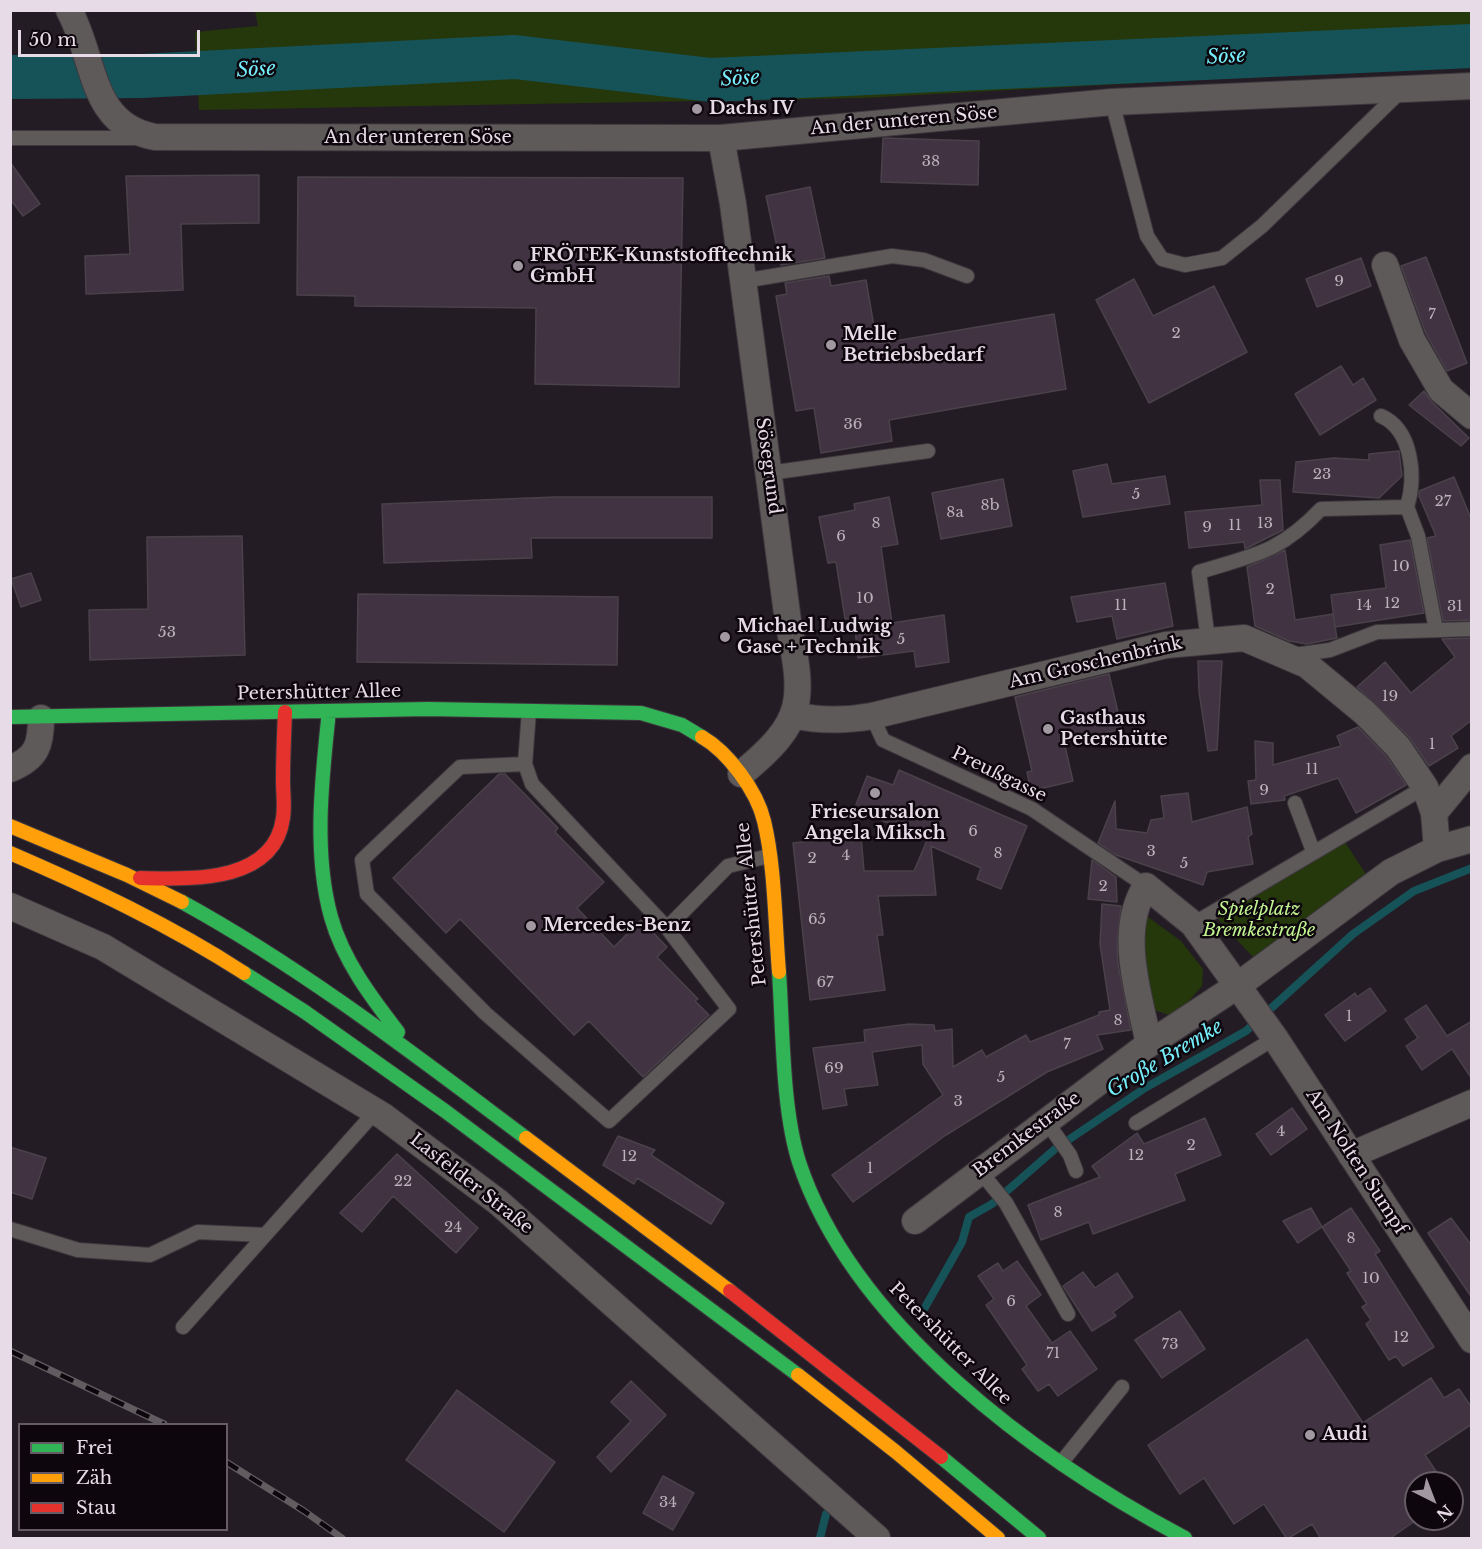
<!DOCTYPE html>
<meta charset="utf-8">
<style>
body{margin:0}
#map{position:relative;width:1482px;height:1549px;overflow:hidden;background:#241c24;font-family:"Libre Baskerville",serif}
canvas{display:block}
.frame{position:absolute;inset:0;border:12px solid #e6dbe6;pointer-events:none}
.legend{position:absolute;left:18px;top:1423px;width:210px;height:108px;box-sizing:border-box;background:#0d060d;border:2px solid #645b64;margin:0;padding:8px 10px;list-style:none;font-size:18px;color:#e6dbe6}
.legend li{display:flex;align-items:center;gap:12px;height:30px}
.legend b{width:30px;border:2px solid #645b64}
.north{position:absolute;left:1404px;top:1471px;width:60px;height:60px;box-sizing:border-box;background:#0d060d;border:2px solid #645b64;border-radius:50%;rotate:138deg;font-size:16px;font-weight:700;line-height:24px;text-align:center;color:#e6dbe6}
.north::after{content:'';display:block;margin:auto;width:21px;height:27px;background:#a298a2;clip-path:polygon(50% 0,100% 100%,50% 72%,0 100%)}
.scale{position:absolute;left:18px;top:30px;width:182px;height:27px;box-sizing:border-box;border:3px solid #e6dbe6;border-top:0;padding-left:8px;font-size:18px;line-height:21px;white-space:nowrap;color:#e6dbe6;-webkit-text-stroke:4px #0d060d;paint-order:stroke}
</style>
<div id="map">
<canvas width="1482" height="1549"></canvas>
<div class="frame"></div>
<ul class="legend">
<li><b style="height:8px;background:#30b455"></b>Frei</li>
<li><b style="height:8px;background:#ff9f0a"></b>Zäh</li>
<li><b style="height:8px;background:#e5322d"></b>Stau</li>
</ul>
<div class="north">N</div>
<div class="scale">50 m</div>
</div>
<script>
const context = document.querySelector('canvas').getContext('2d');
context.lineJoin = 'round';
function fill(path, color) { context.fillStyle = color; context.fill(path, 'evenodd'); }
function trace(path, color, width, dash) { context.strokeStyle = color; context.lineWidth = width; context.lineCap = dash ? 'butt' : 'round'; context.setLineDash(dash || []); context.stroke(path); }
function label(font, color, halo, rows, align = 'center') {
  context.font = font + ' "Libre Baskerville",serif'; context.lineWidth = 5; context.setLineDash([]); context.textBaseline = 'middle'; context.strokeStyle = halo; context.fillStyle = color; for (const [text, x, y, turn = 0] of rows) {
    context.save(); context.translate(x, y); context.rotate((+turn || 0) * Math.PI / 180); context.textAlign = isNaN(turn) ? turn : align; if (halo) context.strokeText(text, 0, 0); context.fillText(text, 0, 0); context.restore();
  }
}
const green = new Path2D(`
 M 255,11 L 1471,10 L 1472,65 L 862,98 L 199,110 L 195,32 L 258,26 Z
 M 1343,839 L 1367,876 L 1253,957 L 1215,916 Z
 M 1148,917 L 1181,941 L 1203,969 L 1202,986 L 1175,1017 L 1154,1010 L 1147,1004 L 1142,921 Z`);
const stream = new Path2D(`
 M 919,1318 L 962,1242 L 969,1217 L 992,1204 L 1055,1149 L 1145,1088 L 1246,1031 L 1353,934 L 1414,891 L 1472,868
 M 820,1538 L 826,1514`);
const river = new Path2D(`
 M 10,77 L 141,76 L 515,57 L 711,80 L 1472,46`);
const building = new Path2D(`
 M 883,138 L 979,141 L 978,185 L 881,182 Z
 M 10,162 L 40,204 L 23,216 L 10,199 Z
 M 259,175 L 259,223 L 181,224 L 183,290 L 86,294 L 85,256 L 130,254 L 126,176 Z
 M 298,177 L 683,178 L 679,387 L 535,384 L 536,308 L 355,306 L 355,296 L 297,295 Z
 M 810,187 L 825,258 L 781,265 L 766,196 Z
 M 1426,257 L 1467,363 L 1447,371 L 1426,334 L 1401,266 Z
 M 1361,258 L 1371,286 L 1317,307 L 1306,279 Z
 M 829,276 L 831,286 L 866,280 L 877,344 L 1054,314 L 1066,389 L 889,420 L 892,441 L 821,453 L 814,408 L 796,411 L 776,296 L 787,294 L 785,283 Z
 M 1134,279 L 1153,316 L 1214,286 L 1247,352 L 1149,403 L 1096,300 Z
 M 1341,366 L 1353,385 L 1363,378 L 1376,400 L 1320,435 L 1295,394 Z
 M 1424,391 L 1431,401 L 1469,438 L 1461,446 L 1409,405 Z
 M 1399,451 L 1402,476 L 1379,498 L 1293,492 L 1296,462 L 1334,458 L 1369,460 L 1369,454 Z
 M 1107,464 L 1112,484 L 1165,476 L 1170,504 L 1083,517 L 1073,471 Z
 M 1454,477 L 1472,521 L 1472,620 L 1443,621 L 1427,538 L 1436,536 L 1419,496 L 1419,491 Z
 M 1003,479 L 1012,526 L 941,539 L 932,493 Z
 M 1260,480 L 1280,480 L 1283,530 L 1245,549 L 1244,542 L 1189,548 L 1185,512 L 1262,505 Z
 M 555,497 L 712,497 L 712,538 L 531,538 L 532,558 L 384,563 L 382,504 Z
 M 889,497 L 898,544 L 881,547 L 892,623 L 944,615 L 949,662 L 916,667 L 914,651 L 858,658 L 854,618 L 845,619 L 836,562 L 828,563 L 819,517 L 855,510 L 854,504 Z
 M 242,536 L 245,655 L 90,660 L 89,610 L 148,609 L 147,537 Z
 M 1410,540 L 1424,613 L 1335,627 L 1331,595 L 1386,588 L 1380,545 Z
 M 1285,550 L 1295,620 L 1333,614 L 1337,638 L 1307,644 L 1289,641 L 1255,626 L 1247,567 Z
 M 31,573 L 41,600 L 21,607 L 11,579 Z
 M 1165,583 L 1173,626 L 1117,639 L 1112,616 L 1077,622 L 1071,597 Z
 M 358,594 L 618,597 L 617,665 L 357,662 Z
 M 1472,638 L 1472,720 L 1451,736 L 1458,748 L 1429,766 L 1409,737 L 1357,687 L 1385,662 L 1411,693 L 1455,657 L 1442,639 Z
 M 1198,661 L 1222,661 L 1217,750 L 1208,751 L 1199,692 Z
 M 1109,674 L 1122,729 L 1064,742 L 1073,781 L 1031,791 L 1027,772 L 1032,771 L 1015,697 Z
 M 1358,727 L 1386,756 L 1406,785 L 1356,813 L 1338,778 L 1284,796 L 1285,800 L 1251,804 L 1248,781 L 1256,780 L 1255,741 L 1273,743 L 1273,765 L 1341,746 L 1337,736 Z
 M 899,770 L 1027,826 L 1001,889 L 977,879 L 981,868 L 931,846 L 936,895 L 878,896 L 883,935 L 877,935 L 885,990 L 810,1000 L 793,843 L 861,836 L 864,871 L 914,871 L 928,838 L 854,810 L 867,776 L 893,785 Z
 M 499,774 L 505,774 L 558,828 L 555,832 L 604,882 L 577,908 L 614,947 L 641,920 L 667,947 L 657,957 L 698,999 L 695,1001 L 709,1015 L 643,1077 L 589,1021 L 574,1035 L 460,919 L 446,933 L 393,878 Z
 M 1188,793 L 1192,822 L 1247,807 L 1252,834 L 1248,837 L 1253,864 L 1207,872 L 1203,885 L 1116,855 L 1098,843 L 1115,801 L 1116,829 L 1147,833 L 1151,820 L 1164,818 L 1161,796 Z
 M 1092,860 L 1116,877 L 1117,902 L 1088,899 Z
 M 1102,904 L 1121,906 L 1117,942 L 1118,964 L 1131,1030 L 1097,1035 L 1103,1049 L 1047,1072 L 946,1135 L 853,1202 L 832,1175 L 943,1095 L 923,1064 L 922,1045 L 872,1052 L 878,1085 L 844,1089 L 847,1105 L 823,1109 L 813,1048 L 865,1042 L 864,1030 L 909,1024 L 934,1025 L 935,1031 L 952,1029 L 953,1067 L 982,1050 L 986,1057 L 1026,1035 L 1030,1042 L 1099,1015 L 1099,1012 L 1110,1010 L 1100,944 Z
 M 1370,988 L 1386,1011 L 1345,1041 L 1325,1015 L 1355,993 L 1357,997 Z
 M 1426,1005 L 1447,1036 L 1472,1021 L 1472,1079 L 1452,1049 L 1422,1070 L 1406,1046 L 1418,1038 L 1405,1019 Z
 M 1292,1108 L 1307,1129 L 1271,1155 L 1256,1134 Z
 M 1205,1118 L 1221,1155 L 1175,1174 L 1185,1200 L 1093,1234 L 1089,1222 L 1041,1240 L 1028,1205 L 1100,1177 L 1092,1166 L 1137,1133 L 1144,1144 Z
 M 618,1136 L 655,1150 L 651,1155 L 724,1203 L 711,1224 L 637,1178 L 634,1184 L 603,1165 Z
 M 10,1147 L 46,1158 L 32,1199 L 10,1192 Z
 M 397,1154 L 478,1228 L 456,1253 L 393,1196 L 362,1232 L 340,1213 Z
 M 1311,1208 L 1322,1227 L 1298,1243 L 1283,1221 Z
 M 1351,1208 L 1380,1251 L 1375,1254 L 1434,1347 L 1403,1366 L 1396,1356 L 1389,1360 L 1366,1324 L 1371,1320 L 1362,1307 L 1367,1304 L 1347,1273 L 1351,1271 L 1322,1227 Z
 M 1451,1218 L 1472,1246 L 1472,1298 L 1428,1233 Z
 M 1017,1261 L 1041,1295 L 1026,1306 L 1052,1343 L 1070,1331 L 1097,1369 L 1058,1396 L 1049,1384 L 1038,1391 L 1022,1369 L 1027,1365 L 986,1305 L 994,1299 L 978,1276 L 998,1263 L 1003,1271 Z
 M 1083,1272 L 1095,1288 L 1117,1273 L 1133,1297 L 1113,1312 L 1116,1316 L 1092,1331 L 1063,1286 Z
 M 1180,1311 L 1205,1349 L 1162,1378 L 1135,1340 Z
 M 1307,1339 L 1363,1423 L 1431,1378 L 1444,1398 L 1459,1389 L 1472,1408 L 1472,1424 L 1425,1455 L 1444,1483 L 1416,1483 L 1416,1519 L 1418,1519 L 1389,1539 L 1321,1539 L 1312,1524 L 1287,1539 L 1264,1504 L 1234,1524 L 1204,1478 L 1180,1494 L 1148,1445 Z
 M 631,1381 L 666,1415 L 611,1472 L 597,1457 L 631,1421 L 611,1402 Z
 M 457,1390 L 555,1462 L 504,1532 L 406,1460 Z
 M 663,1476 L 694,1493 L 673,1530 L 643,1513 Z`);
const lane = new Path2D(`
 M 1112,102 L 1147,236 L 1162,259 L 1185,265 L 1222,258 L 1262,226 L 1401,91
 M 10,138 L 140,138
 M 743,281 L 892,256 L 924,260 L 967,276
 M 1381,416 C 1413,430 1416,478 1407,507
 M 769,473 L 928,451
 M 1208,640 L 1199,572 C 1254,555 1279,553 1321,509 L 1407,507 L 1418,536 L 1436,630
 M 1294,655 L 1330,650 L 1377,632 L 1472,629
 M 529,711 L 525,764 L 532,784 L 667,928 L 728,866 L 769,856
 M 872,716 L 883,740 L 1032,809 L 1146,886
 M 525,764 L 460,767 L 362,860 L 367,894 L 485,1013 L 609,1121 L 729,1009 L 667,928
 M 1295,803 L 1313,851
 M 1193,924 L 1425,787
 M 1046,1121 L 1070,1155 L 1076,1171
 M 1136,1123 L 1275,1038
 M 979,1170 L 1006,1203 L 1068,1314
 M 10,1229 L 78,1250 L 150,1255 L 198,1232 L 265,1235
 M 183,1327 L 375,1112
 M 1061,1463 L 1122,1387`);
const street = new Path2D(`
 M 69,10 C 96,59 89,125 155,137 L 721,138 L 1112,102 L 1472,86
 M 721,138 L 733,204 L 788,621 C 804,700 807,720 741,774
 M 1385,265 L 1412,340 L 1441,390 L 1472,416
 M 793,715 C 820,721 845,721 872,716 L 1166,645 L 1244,638 L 1307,665 L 1365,713 L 1398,747 L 1425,787 L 1434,813 L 1437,849
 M 10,769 C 37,758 41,745 41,718
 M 1434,813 L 1472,767
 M 10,906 L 103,947 L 383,1116 L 498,1202 L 877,1538
 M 1149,1044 C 1139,995 1117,931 1146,886 L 1193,924 L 1275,1038 L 1472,1340
 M 1351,1155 L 1472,1103
 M 915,1221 L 1149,1044 L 1237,986 L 1391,872 L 1437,849 L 1472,839`);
const fast = new Path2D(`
 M 329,711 C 322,778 313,852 331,917 C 343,960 371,997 398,1032
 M 10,717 L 428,709 L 641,713 L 682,725 L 702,737
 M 182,902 C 304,969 415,1055 526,1138
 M 779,972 C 783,1030 782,1108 799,1162 C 853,1326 1038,1460 1185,1538
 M 244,973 L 305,1012 L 445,1111 L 798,1375
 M 941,1457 L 1039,1538`);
const slow = new Path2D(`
 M 702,737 C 728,752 757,791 764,821 C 775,866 775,925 779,972
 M 10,826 L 127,875 L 182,902
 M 10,853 C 91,888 170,925 244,973
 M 526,1138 L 730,1291
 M 798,1375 L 896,1452 L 998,1538`);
const jam = new Path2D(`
 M 140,878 C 189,879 274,884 283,818 C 285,806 283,793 283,781 C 283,758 284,735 285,712
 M 730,1291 L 941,1457`);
const rail = new Path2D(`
 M 10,1351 L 164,1424
 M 226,1462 L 304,1511 L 342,1538`);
const markers = [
 [697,109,6,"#a298a2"],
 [518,266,6,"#a298a2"],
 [831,345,6,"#a298a2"],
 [725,637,6,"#a298a2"],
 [1048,729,6,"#a298a2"],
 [875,793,6,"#a298a2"],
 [531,926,6,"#a298a2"],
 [1310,1435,6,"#a298a2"]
];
const numberNames = [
 ["38",931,162],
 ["9",1339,282],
 ["7",1432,315],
 ["2",1176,334],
 ["36",853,425],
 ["23",1322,475],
 ["5",1136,495],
 ["27",1443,502],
 ["8b",990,506],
 ["8a",955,513],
 ["8",876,524],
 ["13",1265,524],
 ["11",1235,526],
 ["9",1207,528],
 ["6",841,537],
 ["10",1401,567],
 ["2",1270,590],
 ["10",865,599],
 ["12",1392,604],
 ["11",1121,606],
 ["14",1364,606],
 ["31",1455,607],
 ["53",167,633],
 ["5",901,640],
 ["19",1390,697],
 ["1",1432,745],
 ["11",1312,770],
 ["9",1264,791],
 ["6",973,832],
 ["3",1151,852],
 ["8",998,854],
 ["4",846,856],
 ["2",812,859],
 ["5",1184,864],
 ["2",1103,887],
 ["65",817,920],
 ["67",825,983],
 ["1",1349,1017],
 ["8",1118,1021],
 ["7",1067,1045],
 ["69",834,1069],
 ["5",1001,1078],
 ["3",958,1102],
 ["4",1281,1132],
 ["2",1191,1146],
 ["12",1136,1156],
 ["12",629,1157],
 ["1",870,1169],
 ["22",403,1182],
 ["8",1058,1213],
 ["24",453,1228],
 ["8",1351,1239],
 ["10",1371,1279],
 ["6",1011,1302],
 ["12",1401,1338],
 ["73",1170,1345],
 ["71",1053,1354],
 ["34",668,1503]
];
const poiNames = [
 ["Dachs IV",709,109],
 ["FRÖTEK-Kunststofftechnik",530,256],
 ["GmbH",530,277],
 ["Melle",843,335],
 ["Betriebsbedarf",843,356],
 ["Michael Ludwig",737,627],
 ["Gase + Technik",737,648],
 ["Gasthaus",1060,719],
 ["Petershütte",1060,740],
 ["Frieseursalon",875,813,"center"],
 ["Angela Miksch",875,834,"center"],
 ["Mercedes-Benz",543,926],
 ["Audi",1322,1435]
];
const streetNames = [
 ["An der unteren Söse",904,121,-5],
 ["An der unteren Söse",418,138],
 ["Sösegrund",768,466,82],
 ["Am Groschenbrink",1096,663,-13],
 ["Petershütter Allee",319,693,-1],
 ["Preußgasse",999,775,26],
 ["Petershütter Allee",752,904,-96],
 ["Bremkestraße",1027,1135,-37],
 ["Am Nolten Sumpf",1356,1162,57],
 ["Lasfelder Straße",471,1184,38],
 ["Petershütter Allee",950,1344,45]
];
const parkNames = [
 ["Spielplatz",1259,910],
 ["Bremkestraße",1259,931]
];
const waterNames = [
 ["Söse",1226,57,-3],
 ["Söse",256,70,-3],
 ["Söse",740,79,-3],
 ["Große Bremke",1165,1059,-31]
];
fill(green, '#25380b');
trace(stream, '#165359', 8);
trace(river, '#165359', 44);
fill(building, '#413341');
trace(building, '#4a424a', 1.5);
trace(lane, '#3e383e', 16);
trace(street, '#3e383e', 28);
trace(fast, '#3e383e', 16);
trace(slow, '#3e383e', 16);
trace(jam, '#3e383e', 16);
trace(lane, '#5f5a5a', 14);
trace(street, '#5f5a5a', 26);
trace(fast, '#30b455', 14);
trace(slow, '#ff9f0a', 14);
trace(jam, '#e5322d', 14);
trace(rail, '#615c60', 7);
trace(rail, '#0d060d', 4.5, [14]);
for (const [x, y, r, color] of markers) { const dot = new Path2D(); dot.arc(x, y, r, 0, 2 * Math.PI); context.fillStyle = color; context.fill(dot); trace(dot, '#0d060d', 2); }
label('15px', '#bdb1bd', null, numberNames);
label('bold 18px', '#e6dbe6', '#0d060d', poiNames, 'left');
label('18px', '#e6dbe6', '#0d060d', streetNames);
label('italic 18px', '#c2f591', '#0d060d', parkNames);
label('italic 20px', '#75effb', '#0d060d', waterNames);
</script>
